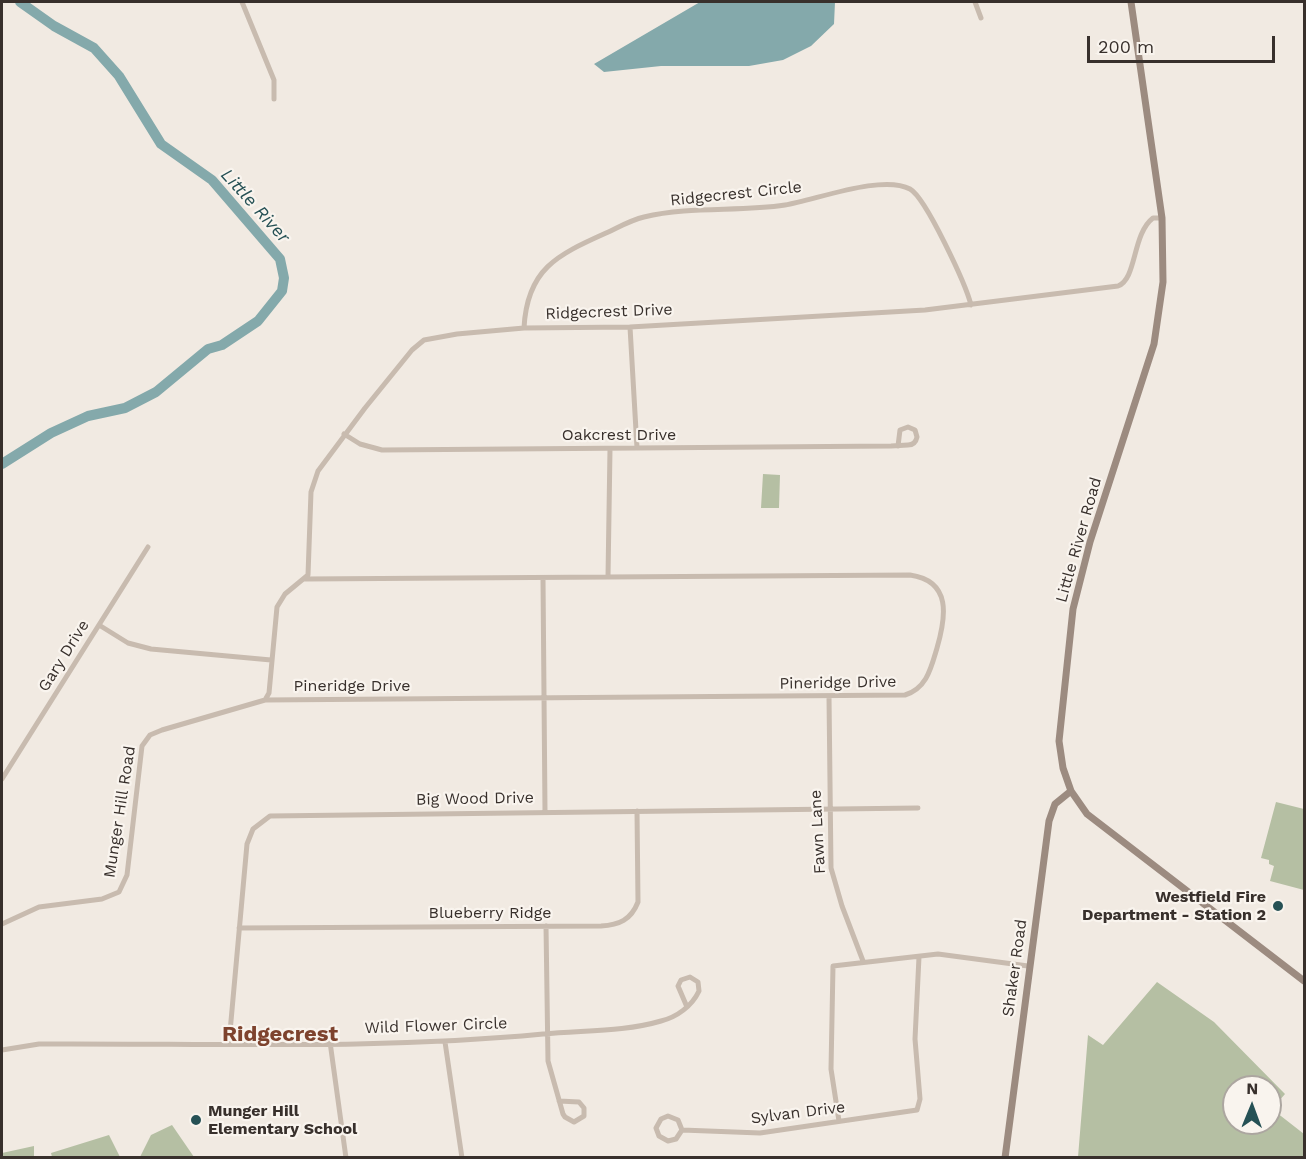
<!DOCTYPE html>
<style>
body{margin:0}
#map{position:relative;width:1306px;height:1159px;overflow:hidden;background:#f1eae2;font-family:"Work Sans",sans-serif}
canvas{display:block}
.frame{position:absolute;inset:0;border:3px solid #38302c;pointer-events:none}
.north{position:absolute;left:1222px;top:1075px;width:60px;height:60px;box-sizing:border-box;background:#f9f4ee;border:2px solid #aca6a0;border-radius:50%;rotate:1deg;font-size:16px;font-weight:700;line-height:24px;text-align:center;color:#38302c}
.north::after{content:'';display:block;margin:auto;width:21px;height:27px;background:#265155;clip-path:polygon(50% 0,100% 100%,50% 72%,0 100%)}
.scale{position:absolute;left:1087px;top:36px;width:188px;height:27px;box-sizing:border-box;border:3px solid #38302c;border-top:0;padding-left:8px;font-size:18px;line-height:21px;white-space:nowrap;color:#38302c;-webkit-text-stroke:4px #f9f4ee;paint-order:stroke}
</style>
<div id="map">
<canvas width="1306" height="1159"></canvas>
<div class="frame"></div>
<div class="north">N</div>
<div class="scale">200 m</div>
</div>
<script>
const context = document.querySelector('canvas').getContext('2d');
context.lineJoin = 'round';
function fill(path, color) { context.fillStyle = color; context.fill(path, 'evenodd'); }
function trace(path, color, width, dash) { context.strokeStyle = color; context.lineWidth = width; context.lineCap = dash ? 'butt' : 'round'; context.setLineDash(dash || []); context.stroke(path); }
function label(font, color, halo, rows, align = 'center') {
  context.font = font + ' "Work Sans",sans-serif'; context.lineWidth = 4.5; context.setLineDash([]); context.textBaseline = 'middle'; context.strokeStyle = halo; context.fillStyle = color; for (const [text, x, y, turn = 0] of rows) {
    context.save(); context.translate(x, y); context.rotate((+turn || 0) * Math.PI / 180); context.textAlign = isNaN(turn) ? turn : align; if (halo) context.strokeText(text, 0, 0); context.fillText(text, 0, 0); context.restore();
  }
}
const green = new Path2D(`
 M 763,474 L 780,475 L 779,508 L 761,508 Z
 M 1276,802 L 1304,809 L 1304,890 L 1270,881 L 1274,866 L 1269,864 L 1269,860 L 1261,858 Z
 M 1157,982 L 1214,1022 L 1285,1094 L 1272,1109 L 1304,1134 L 1304,1157 L 1078,1157 L 1088,1035 L 1103,1045 ZM 1234,1087 L 1270,1087 L 1270,1123 L 1234,1123 Z
 M 172,1125 L 194,1157 L 140,1157 L 151,1135 Z
 M 109,1135 L 120,1157 L 52,1157 L 51,1153 Z
 M 34,1146 L 34,1157 L 2,1157 L 2,1153 Z`);
const water = new Path2D(`
 M 700,2 L 835,2 L 834,24 L 811,46 L 783,60 L 749,66 L 661,66 L 604,72 L 594,64 Z`);
const river = new Path2D(`
 M 2,464 L 51,433 L 88,416 L 125,408 L 156,392 L 208,349 L 222,345 L 258,321 L 282,291 L 284,278 L 280,259 L 212,180 L 161,144 L 119,76 L 94,48 L 54,26 L 20,2`);
const street = new Path2D(`
 M 242,2 L 274,80 L 274,99
 M 975,2 L 981,18
 M 630,327 L 637,448
 M 524,328 C 527,269 557,255 606,233 C 619,227 631,220 644,217 C 690,206 739,212 785,205 C 816,200 882,174 910,189 C 926,198 966,285 971,305
 M 344,434 L 360,444 L 382,450 L 891,446 L 908,445 C 913,445 916,442 917,437 L 915,430 L 908,427 L 900,430 L 898,446
 M 608,577 L 610,449
 M 543,578 L 545,812
 M 99,625 L 128,643 L 151,649 L 271,660
 M 829,697 L 831,868 L 842,906 L 863,961
 M 265,700 L 269,693 L 277,607 L 285,594 L 308,575 L 311,492 L 318,471 L 365,408 L 412,350 L 424,340 L 457,334 L 524,328 L 630,327 L 925,310 L 1118,286 C 1137,279 1132,234 1153,218 L 1162,218
 M 2,779 L 148,547
 M 2,924 L 39,907 L 102,899 L 119,892 L 127,875 L 142,746 L 150,735 L 162,730 L 265,700 L 905,695 C 927,688 931,668 937,648 C 946,617 952,581 910,575 L 305,579
 M 546,926 L 548,1061 L 563,1114 L 565,1117 L 574,1122 L 584,1116 L 584,1108 L 579,1102 L 559,1101
 M 239,928 L 601,926 C 619,925 631,920 638,902 L 637,811
 M 330,1042 L 346,1158
 M 445,1042 L 462,1158
 M 229,1043 L 247,844 L 253,829 L 270,816 L 918,808
 M 2,1050 L 39,1044 C 207,1043 376,1050 543,1034 C 582,1030 624,1032 661,1021 C 677,1017 692,1006 699,991 L 698,982 L 690,977 L 681,980 L 678,986 L 687,1007
 M 839,1121 L 831,1069 L 833,966 L 938,954 L 1028,966
 M 682,1130 L 676,1139 L 668,1141 L 659,1136 L 656,1128 L 661,1119 L 668,1116 L 678,1120 L 682,1130 L 760,1133 L 917,1110 L 920,1099 L 915,1039 L 919,957`);
const secondary = new Path2D(`
 M 1131,2 L 1162,218 L 1163,282 L 1154,344 L 1090,542 L 1073,609 L 1059,741 L 1063,768 L 1071,791 L 1087,814 L 1304,981
 M 1005,1158 L 1049,821 L 1055,804 L 1071,791`);
const markers = [
 [1278,906,6,"#265155"],
 [196,1120,6,"#265155"]
];
const streetNames = [
 ["Ridgecrest Circle",736,194,-6],
 ["Ridgecrest Drive",609,312,-2],
 ["Oakcrest Drive",619,435],
 ["Little River Road",1079,540,-74],
 ["Gary Drive",64,656,-58],
 ["Pineridge Drive",838,683,-1],
 ["Pineridge Drive",352,686],
 ["Big Wood Drive",475,799,-1],
 ["Munger Hill Road",120,812,-81],
 ["Fawn Lane",818,832,-93],
 ["Blueberry Ridge",490,913],
 ["Shaker Road",1015,968,-82],
 ["Wild Flower Circle",436,1026,-2],
 ["Sylvan Drive",798,1113,-7]
];
const poiNames = [
 ["Westfield Fire",1266,897],
 ["Department - Station 2",1266,915],
 ["Munger Hill",208,1111,"left"],
 ["Elementary School",208,1129,"left"]
];
const waterNames = [
 ["Little River",255,206,48]
];
const districtNames = [
 ["Ridgecrest",280,1035]
];
fill(green, '#b5bfa3');
fill(water, '#84a9ab');
trace(river, '#84a9ab', 10);
trace(street, '#c8bbaf', 5);
trace(secondary, '#9c8b80', 7);
for (const [x, y, r, color] of markers) { const dot = new Path2D(); dot.arc(x, y, r, 0, 2 * Math.PI); context.fillStyle = color; context.fill(dot); trace(dot, '#f9f4ee', 2); }
label('16px', '#38302c', '#f9f4ee', streetNames);
label('bold 16px', '#38302c', '#f9f4ee', poiNames, 'right');
label('italic 18px', '#265155', '#f9f4ee', waterNames);
label('bold 22px', '#7e432e', '#f9f4ee', districtNames);
</script>
